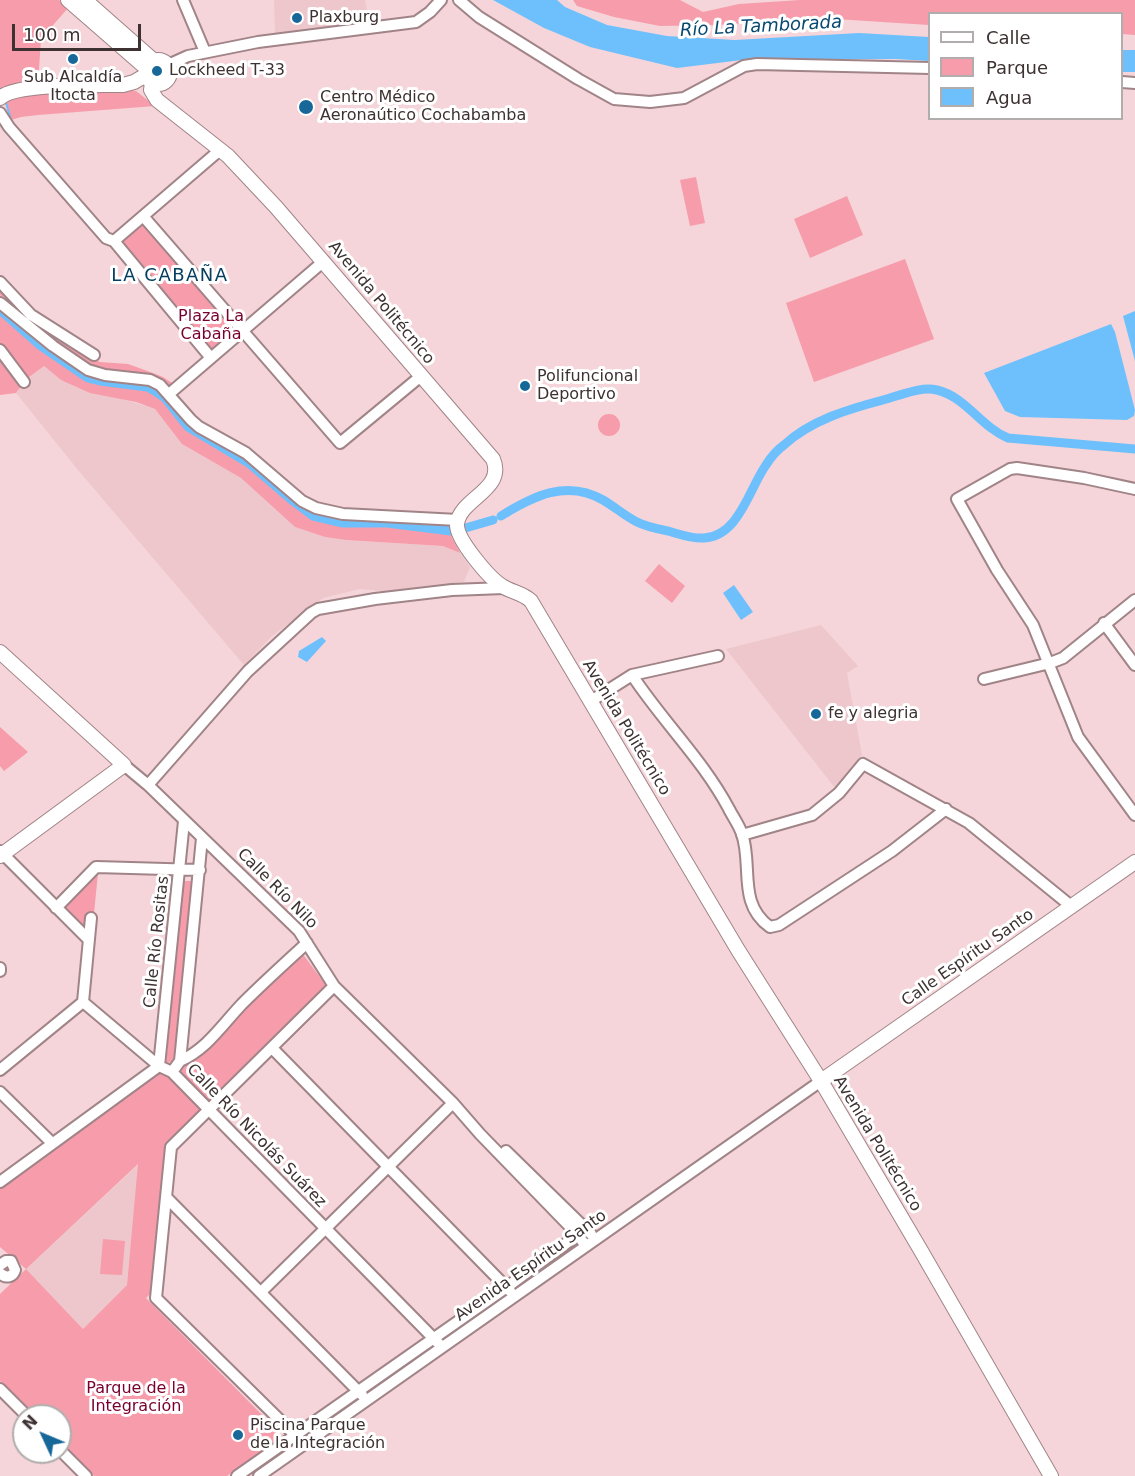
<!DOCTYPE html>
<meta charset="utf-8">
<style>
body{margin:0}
#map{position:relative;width:1135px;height:1476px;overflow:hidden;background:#f5d5d9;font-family:"DejaVu Sans",sans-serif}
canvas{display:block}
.legend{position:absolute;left:928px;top:12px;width:195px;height:108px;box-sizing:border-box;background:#fff;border:2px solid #b1adad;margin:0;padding:8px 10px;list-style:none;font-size:18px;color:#3d3132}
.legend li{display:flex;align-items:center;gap:12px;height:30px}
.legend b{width:30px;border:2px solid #b1adad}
.north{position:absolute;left:12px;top:1404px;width:60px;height:60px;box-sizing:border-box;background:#fff;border:2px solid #b1adad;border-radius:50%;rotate:314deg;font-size:16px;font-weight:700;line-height:24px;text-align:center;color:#3d3132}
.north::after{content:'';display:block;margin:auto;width:21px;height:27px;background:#186799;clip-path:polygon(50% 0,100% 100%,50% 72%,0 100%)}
.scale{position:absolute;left:12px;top:24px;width:129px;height:27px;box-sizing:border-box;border:3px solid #3d3132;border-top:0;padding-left:8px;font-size:18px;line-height:21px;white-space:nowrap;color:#3d3132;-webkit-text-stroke:4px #fff;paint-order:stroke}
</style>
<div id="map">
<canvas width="1135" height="1476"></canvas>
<ul class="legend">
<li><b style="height:8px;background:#fff"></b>Calle</li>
<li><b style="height:16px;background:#f69caa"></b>Parque</li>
<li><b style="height:16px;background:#6ec0fd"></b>Agua</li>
</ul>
<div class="north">N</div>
<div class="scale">100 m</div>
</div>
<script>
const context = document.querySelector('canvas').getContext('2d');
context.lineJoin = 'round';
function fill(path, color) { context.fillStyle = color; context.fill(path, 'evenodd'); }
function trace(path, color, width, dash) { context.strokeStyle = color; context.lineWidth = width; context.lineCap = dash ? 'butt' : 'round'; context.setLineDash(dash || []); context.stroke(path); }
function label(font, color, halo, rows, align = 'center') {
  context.font = font + ' "DejaVu Sans",sans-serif'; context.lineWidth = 6; context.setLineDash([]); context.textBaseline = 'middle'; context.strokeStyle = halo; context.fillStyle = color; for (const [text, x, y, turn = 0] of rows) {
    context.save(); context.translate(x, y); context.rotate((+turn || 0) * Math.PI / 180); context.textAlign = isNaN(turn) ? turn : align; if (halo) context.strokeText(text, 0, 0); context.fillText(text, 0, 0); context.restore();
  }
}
const built = new Path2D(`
 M 274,0 L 365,0 L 369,21 L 275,34 Z
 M 44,366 L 61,380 L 155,409 L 182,444 L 241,478 L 295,527 L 325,537 L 346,540 L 443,546 L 460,553 L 470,567 L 464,582 L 391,592 L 360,589 L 323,598 L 272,636 L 244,665 L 78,470 L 16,393 L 24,382 Z
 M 821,625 L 858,666 L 847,673 L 862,755 L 835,788 L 726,649 Z
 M 139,1164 L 127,1285 L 83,1329 L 26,1269 Z`);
const green = new Path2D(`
 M 0,0 L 59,0 L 68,8 L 41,39 L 38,83 L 0,90 Z
 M 573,0 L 680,0 L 703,12 L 739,4 L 800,0 L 1135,0 L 1135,35 L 1122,34 L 1122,14 L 930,14 L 929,25 L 820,18 L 717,25 L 660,26 L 614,17 L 577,6 Z
 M 128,90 L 136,91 L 155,106 L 38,115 L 21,117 L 11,120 L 4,100 L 19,93 Z
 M 696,177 L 705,223 L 690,226 L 680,180 Z
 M 847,196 L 863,235 L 810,258 L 794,219 Z
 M 140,225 L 143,225 L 233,328 L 234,332 L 212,351 L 209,350 L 123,246 L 123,239 Z
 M 905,259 L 934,339 L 814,382 L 786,303 Z
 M 0,287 L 82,352 L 100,362 L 128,364 L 153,373 L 163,377 L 175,385 L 169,390 C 163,386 157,380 150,377 C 133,370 113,373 96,367 C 70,357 20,315 0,295 Z
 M 0,307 L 86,372 L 149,383 L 245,456 L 301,504 L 449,524 L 452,538 L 460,553 L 443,546 L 346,540 L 325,537 L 295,527 L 241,478 L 182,444 L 155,409 L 136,402 L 90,393 L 61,380 L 44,366 L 28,378 L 0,344 Z
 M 0,358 L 21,386 L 16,393 L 0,395 Z
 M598 425a11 11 0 1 1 22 0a11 11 0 1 1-22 0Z
 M 659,564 L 685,586 L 672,603 L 645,581 Z
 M 0,727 L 28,752 L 4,771 L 0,766 Z
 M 98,873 L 94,913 L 91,913 L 88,933 L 64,909 Z
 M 184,881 L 192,881 L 174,1062 L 166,1063 Z
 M 302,953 L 328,988 L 209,1102 L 181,1075 L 181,1067 L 193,1060 Z
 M 159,1072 L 169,1075 L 202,1110 L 165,1144 L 150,1294 L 146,1298 L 277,1430 L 279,1436 L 277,1441 L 227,1476 L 94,1476 L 60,1442 L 60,1416 L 34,1416 L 0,1381 L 0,1294 L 26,1269 L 0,1247 L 0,1189 ZM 138,1164 L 127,1285 L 83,1329 L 26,1269 Z
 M 103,1239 L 125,1241 L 122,1275 L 100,1274 Z`);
const water = new Path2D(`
 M 493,0 L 557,0 L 565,7 L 607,25 L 667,36 L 735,40 L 859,33 L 929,37 L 929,61 L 896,59 L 742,60 L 677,68 L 590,47 L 544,28 Z
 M 1122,50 L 1135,50 L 1135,72 L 1122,72 Z
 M 1135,311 L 1135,361 L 1123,316 Z
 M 1111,324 L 1115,332 L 1135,410 L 1134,416 L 1127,420 L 1020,417 L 1005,411 L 984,373 Z
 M 734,585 L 753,612 L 741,620 L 723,593 Z
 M 322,637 L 326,641 L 307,662 L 298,657 L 299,651 Z`);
const stream = new Path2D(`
 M 6,103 L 12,123`);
const canal = new Path2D(`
 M 0,310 L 41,346 L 88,378 L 100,381 L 147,387 L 155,391 L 165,398 L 188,427 L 250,464 L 293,501 L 313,516 L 343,523 L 387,523 L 451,531
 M 501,516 C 533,496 567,479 603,500 C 615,507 625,516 637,522 C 647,527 658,529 668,531 C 679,534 692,539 704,538 C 739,536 749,489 766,465 C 771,457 777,450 784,445 C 811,420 849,409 883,400 C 899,396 920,386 937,390 C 966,397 981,427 1008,438 L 1135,449
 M 462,529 L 493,520`);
const minor = new Path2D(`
 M 183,0 L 205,52
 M 459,0 L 479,17 L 578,79 L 614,99 L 650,102 L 684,98 L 744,66 L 757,64 L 930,68
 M 168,65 L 188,56 L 258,42 L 416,22 L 430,12 L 441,0
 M 1122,82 L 1135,83
 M 0,113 L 9,127 L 106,238 L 114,241 L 211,358
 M 143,216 L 340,443 L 421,376
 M 114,241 L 220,150
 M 0,282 L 31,315 L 94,355
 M 0,303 L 53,346 L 88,370 L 105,375 L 150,380 L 160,385 L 191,420 L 199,427 L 246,453 L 302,501 L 316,508 L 343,514 L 458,520
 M 0,350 L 24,382
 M 169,394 L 324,261
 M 1135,489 L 1084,478 L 1017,468 L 1010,469 L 957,499 L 997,570 L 1033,625 L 1078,737 L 1135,815
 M 1104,623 L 1135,665
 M 632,675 C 663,722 703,760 729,809 C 733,817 739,825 742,834 C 753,865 737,904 770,927 L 779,925 L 892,851 L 946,809
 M 984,679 L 1050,663 L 1063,658 L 1135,600
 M 591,701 L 632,675 L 718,656
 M 124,765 L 148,785 L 299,931 L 334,986 L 453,1103 L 480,1134 L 578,1235 L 585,1245
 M 148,785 L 248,671 L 311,613 L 318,609 L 375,599 L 452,590 L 504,588
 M 742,835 L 812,815 L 839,793 L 863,764 L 969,823 L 1071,906
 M 0,851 L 89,940
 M 56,908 L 96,867 L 200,870
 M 0,968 L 0,971
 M 83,1002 L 159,1066 L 172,1072 L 442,1347
 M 83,1002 L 91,918
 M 272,1048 L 510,1291
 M 180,1061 C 207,1049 222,1025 242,1004 C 263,983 285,963 307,943
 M 159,1066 L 184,821
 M 0,1070 L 83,1002
 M 172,1072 L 180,1061 L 202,838
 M 0,1092 L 52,1143
 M 506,1151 L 591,1234
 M 0,1182 L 159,1066
 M 167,1198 L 362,1395
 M 0,1265 L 6,1261 L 11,1261 L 15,1270 C 13,1277 6,1279 0,1273
 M 261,1292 L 453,1103
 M 0,1389 L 27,1416
 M 303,1445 L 295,1435 L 156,1298 L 171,1147 L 334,986
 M 60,1450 L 86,1476
 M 237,1476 L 507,1287 L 587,1228
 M 259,1476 L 821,1081`);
const secondary = new Path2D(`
 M 68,0 L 146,68
 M 85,0 L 153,60
 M146 72a12 12 0 1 1 24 0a12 12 0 1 1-24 0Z
 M 152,83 L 151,90 L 157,100 L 228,156 L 276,207 L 493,459 C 506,490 460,498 457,524 C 456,539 489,578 502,586 C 511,592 523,593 531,601 L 738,950 L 821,1081 L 920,1249 L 1051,1476
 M 0,98 C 15,83 99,85 123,85 L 134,82 L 146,75
 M 0,652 L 124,765 L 0,856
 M 821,1081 L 1135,862`);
const markers = [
 [297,18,6,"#186799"],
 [73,59,6,"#186799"],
 [157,71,6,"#186799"],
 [306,107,8,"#186799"],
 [525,386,6,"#186799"],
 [816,714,6,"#186799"],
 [238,1435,6,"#186799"]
];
const poiNames = [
 ["Plaxburg",309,18],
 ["Lockheed T-33",169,71],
 ["Sub Alcaldía",73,78,"center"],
 ["Itocta",73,96,"center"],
 ["Centro Médico",320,98],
 ["Aeronaútico Cochabamba",320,116],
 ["Polifuncional",537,377],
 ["Deportivo",537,395],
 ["fe y alegria",828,714],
 ["Piscina Parque",250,1426],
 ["de la Integración",250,1444]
];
const streetNames = [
 ["Avenida Politécnico",381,303,50],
 ["Avenida Politécnico",626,728,59],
 ["Calle Río Nilo",277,889,45],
 ["Calle Río Rositas",157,942,-84],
 ["Calle Espíritu Santo",968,958,-35],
 ["Calle Río Nicolás Suárez",256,1136,46],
 ["Avenida Politécnico",877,1144,59],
 ["Avenida Espíritu Santo",531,1266,-35]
];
const parkNames = [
 ["Plaza La",211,317],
 ["Cabaña",211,335],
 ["Parque de la",136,1389],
 ["Integración",136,1407]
];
const waterNames = [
 ["Río La Tamborada",761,27,-3]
];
const neighbourhoodNames = [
 ["LA CABAÑA",170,276]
];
fill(built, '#eec7cc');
fill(green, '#f69caa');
fill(water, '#6ec0fd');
trace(stream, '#6ec0fd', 2);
trace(canal, '#6ec0fd', 9);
trace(minor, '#a08487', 14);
trace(secondary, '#a08487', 16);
trace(minor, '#fff', 10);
trace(secondary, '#fff', 14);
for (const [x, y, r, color] of markers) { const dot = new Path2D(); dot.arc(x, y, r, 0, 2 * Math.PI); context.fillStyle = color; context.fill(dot); trace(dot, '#fff', 2); }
label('16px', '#3d3132', '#fff', poiNames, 'left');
label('16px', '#3d3132', '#fff', streetNames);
label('16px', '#79002c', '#fff', parkNames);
label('italic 18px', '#084971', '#fff', waterNames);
context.letterSpacing = '1.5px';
label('18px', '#053e60', '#fff', neighbourhoodNames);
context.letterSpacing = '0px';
</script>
